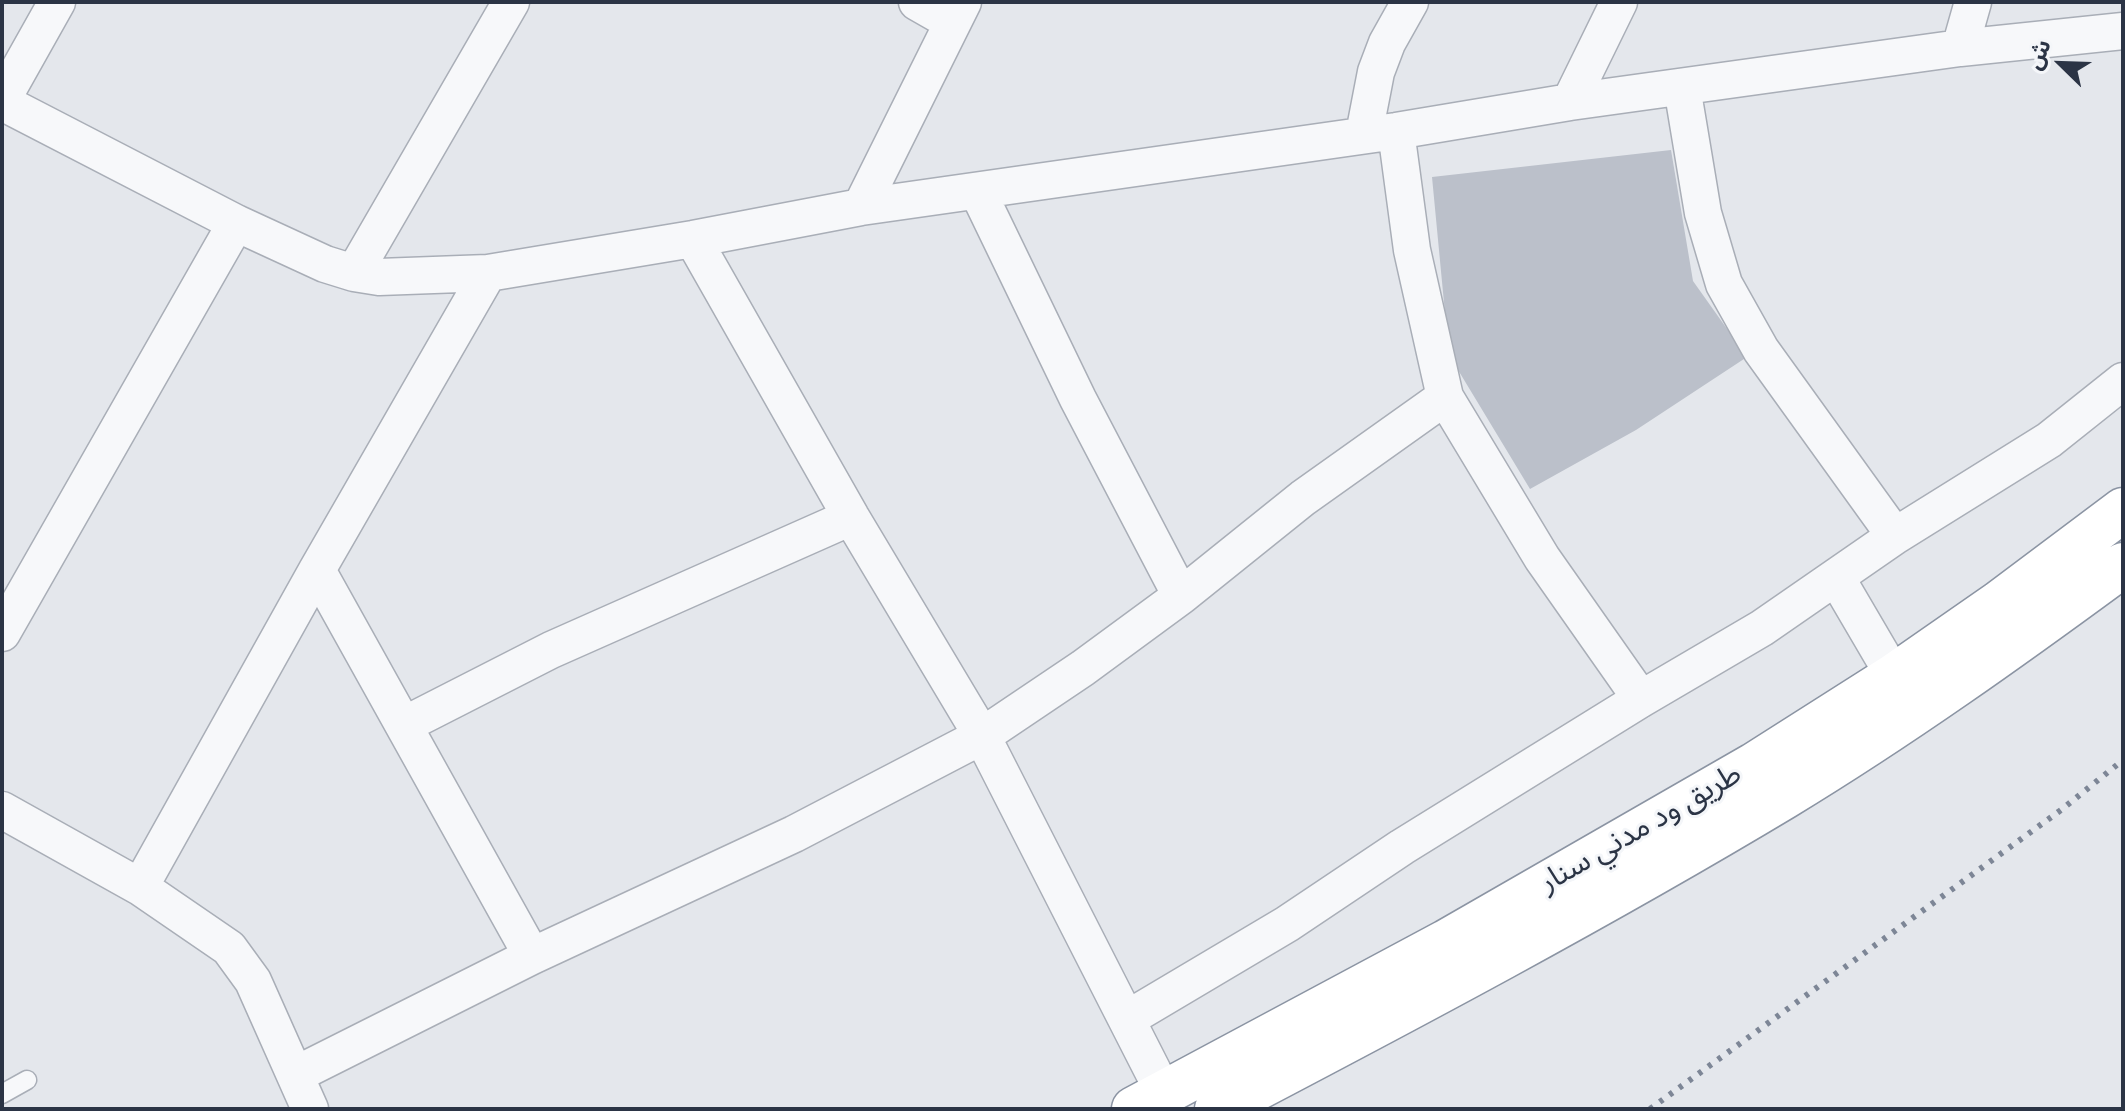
<!DOCTYPE html>
<meta charset="utf-8">
<style>
body{margin:0}
#map{position:relative;width:2125px;height:1111px;overflow:hidden;background:#e4e7ec;font-family:Signika,"Noto Sans Arabic",sans-serif}
canvas{display:block}
.frame{position:absolute;inset:0;border:4px solid #2b3445;pointer-events:none}
.north{position:absolute;left:2021px;top:24px;width:80px;height:80px;-webkit-text-stroke:6px #f4f6f9;paint-order:stroke;rotate:293deg;font-size:22px;font-weight:700;line-height:32px;text-align:center;color:#2b3445}
.north::after{content:'';display:block;margin:auto;width:28px;height:36px;background:#2b3445;clip-path:polygon(50% 0,100% 100%,50% 72%,0 100%)}
</style>
<div id="map">
<canvas width="2125" height="1111"></canvas>
<div class="frame"></div>
<div class="north">ش</div>
</div>
<script>
const context = document.querySelector('canvas').getContext('2d');
context.lineJoin = 'round';
function fill(path, color) { context.fillStyle = color; context.fill(path, 'evenodd'); }
function trace(path, color, width, dash) { context.strokeStyle = color; context.lineWidth = width; context.lineCap = dash ? 'butt' : 'round'; context.setLineDash(dash || []); context.stroke(path); }
function label(font, color, halo, rows, align = 'center') {
  context.font = font + ' Signika,"Noto Sans Arabic",sans-serif'; context.lineWidth = 6; context.setLineDash([]); context.textBaseline = 'middle'; context.strokeStyle = halo; context.fillStyle = color; for (const [text, x, y, turn = 0] of rows) {
    context.save(); context.translate(x, y); context.rotate((+turn || 0) * Math.PI / 180); context.textAlign = isNaN(turn) ? turn : align; if (halo) context.strokeText(text, 0, 0); context.fillText(text, 0, 0); context.restore();
  }
}
const building = new Path2D(`
 M 1671,150 L 1693,281 L 1747,357 L 1636,430 L 1530,489 L 1449,355 L 1432,177 Z`);
const lane = new Path2D(`
 M 2,1094 L 27,1080`);
const street = new Path2D(`
 M 917,2 L 952,22
 M 1960,48 L 1973,2
 M 1682,87 L 1703,213 L 1724,284 L 1761,350 L 1895,536
 M 2,100 L 57,2
 M 2,102 L 236,223 L 325,264 L 354,273 L 379,277 L 488,273 L 693,239 L 861,207 L 1396,131 L 1570,102 L 1960,48 L 2123,31
 M 1570,102 L 1619,2
 M 1396,131 L 1412,250 L 1445,397 L 1542,558 L 1641,699
 M 1364,134 L 1376,72 L 1387,43 L 1410,2
 M 978,192 L 1078,399 L 1181,596
 M 861,207 L 963,2
 M 693,239 L 851,517 L 982,736 L 1164,1093
 M 354,273 L 511,2
 M 317,570 L 532,956
 M 1836,577 L 1894,676
 M 2,633 L 236,223
 M 404,725 L 551,650 L 851,517
 M 2,810 L 140,887 L 229,948 L 253,981 L 310,1109
 M 140,887 L 317,570 L 488,273
 M 1127,1019 L 1287,924 L 1402,847 L 1641,699 L 1762,628 L 1895,536 L 2049,440 L 2123,381
 M 295,1075 L 532,956 L 794,834 L 982,736 L 1083,668 L 1181,596 L 1303,498 L 1445,397`);
const highway = new Path2D(`
 M 1134,1109 L 1446,942 L 1754,765 L 1894,676 L 1999,603 L 2123,510
 M 1217,1109 C 1408,1009 1599,908 1784,797 C 1901,726 2013,646 2123,565`);
const rail = new Path2D(`
 M 1650,1109 L 2061,810 L 2123,760`);
const streetNames = [
 ["طريق ود مدني سنار",1641,829,-30]
];
fill(building, '#bbc0ca');
trace(lane, '#a9aeb7', 21);
trace(street, '#a9aeb7', 39);
trace(highway, '#8b94a3', 47);
trace(lane, '#f7f8fa', 18);
trace(street, '#f7f8fa', 36);
trace(highway, '#fff', 44);
trace(rail, '#7d8696', 6, [4, 8]);
label('30px', '#2b3445', '#f4f6f9', streetNames);
</script>
